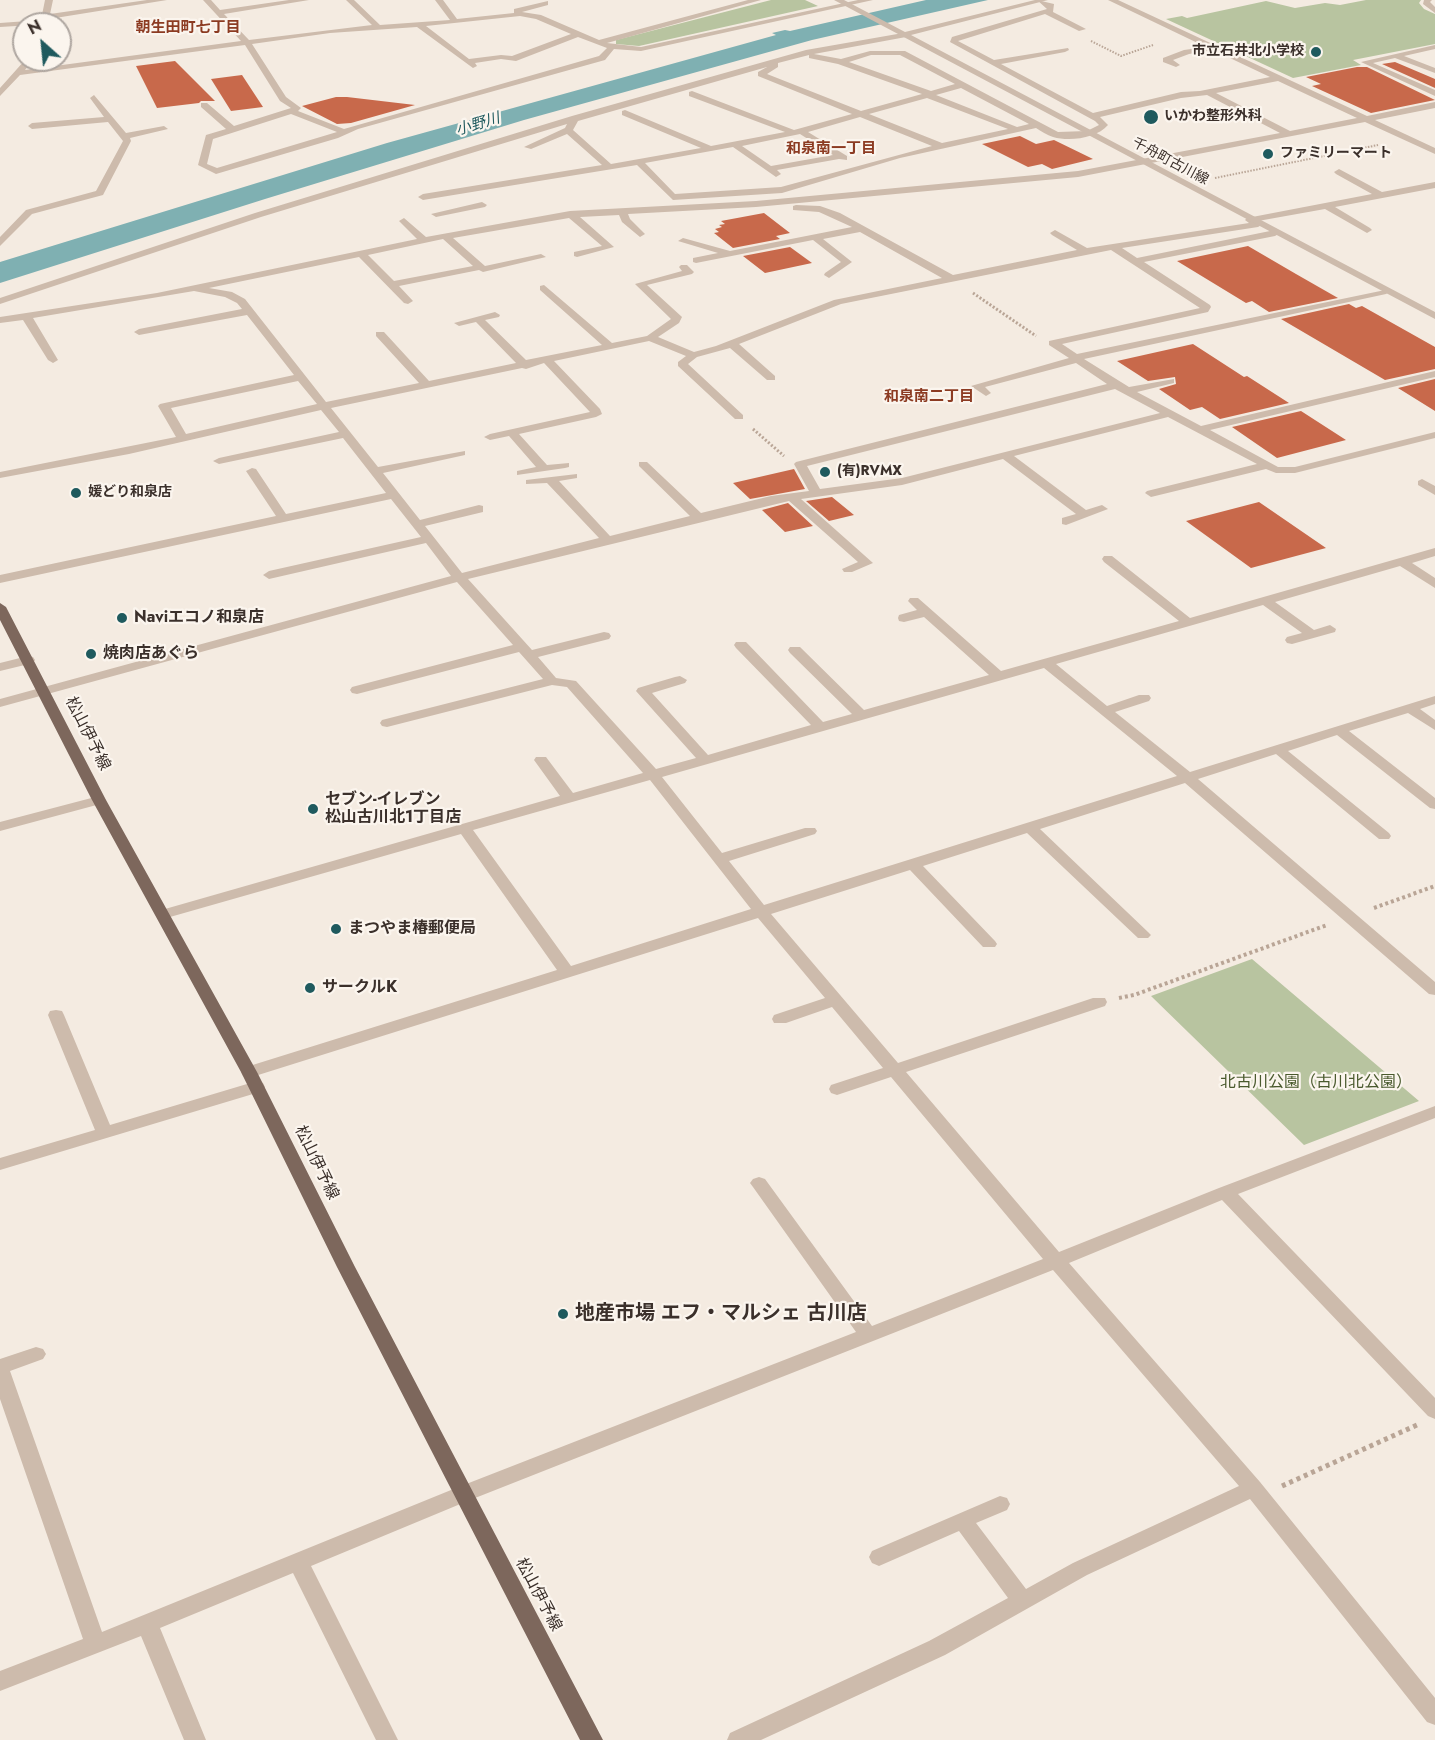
<!DOCTYPE html>
<meta charset="utf-8">
<style>
body{margin:0}
#map{position:relative;width:1435px;height:1740px;overflow:hidden;background:#f4ebe1;font-family:Jost,sans-serif}
canvas{display:block}
.north{position:absolute;left:12px;top:12px;width:60px;height:60px;box-sizing:border-box;background:#fbf5ee;border:2px solid #aea6a0;border-radius:50%;rotate:333deg;font-size:16px;font-weight:700;line-height:24px;text-align:center;color:#3b302b}
.north::after{content:'';display:block;margin:auto;width:21px;height:27px;background:#1f5a5e;clip-path:polygon(50% 0,100% 100%,50% 72%,0 100%)}
</style>
<div id="map">
<canvas width="1435" height="1740"></canvas>
<div class="north">N</div>
</div>
<script>
const context = document.querySelector('canvas').getContext('2d');
context.lineJoin = 'round';
function fill(path, color) { context.fillStyle = color; context.fill(path, 'evenodd'); }
function trace(path, color, width, dash) { context.strokeStyle = color; context.lineWidth = width; context.lineCap = dash ? 'butt' : 'round'; context.setLineDash(dash || []); context.stroke(path); }
function label(font, color, halo, rows, align = 'center') {
  context.font = font + ' Jost,"Noto Sans JP",sans-serif'; context.lineWidth = 4.5; context.setLineDash([]); context.textBaseline = 'middle'; context.strokeStyle = halo; context.fillStyle = color; for (const [text, x, y, turn = 0] of rows) {
    context.save(); context.translate(x, y); context.rotate((+turn || 0) * Math.PI / 180); context.textAlign = isNaN(turn) ? turn : align; if (halo) context.strokeText(text, 0, 0); context.fillText(text, 0, 0); context.restore();
  }
}
const green = new Path2D(`
 M 771,0 L 805,0 L 818,6 L 639,46 L 616,44 L 616,40 Z
 M 1366,0 L 1421,0 L 1419,3 L 1424,9 L 1435,14 L 1435,44 L 1353,60 L 1361,65 L 1293,78 L 1166,19 L 1182,16 L 1187,18 L 1266,1 L 1295,8 L 1325,3 L 1340,5 Z
 M 1252,959 L 1419,1101 L 1304,1145 L 1151,996 Z`);
const water = new Path2D(`
 M 926,0 L 988,0 L 812,40 L 524,120 L 265,199 L 0,283 L 0,262 L 387,143 L 776,35 L 772,33 L 785,30 L 790,31 Z`);
const building = new Path2D(`
 M 175,61 L 215,101 L 201,101 L 199,103 L 157,108 L 136,66 Z
 M 1395,62 L 1435,79 L 1435,88 L 1382,64 Z
 M 1357,67 L 1367,67 L 1435,100 L 1371,113 L 1312,86 L 1321,84 L 1306,77 Z
 M 242,75 L 263,107 L 231,111 L 211,79 Z
 M 336,97 L 347,97 L 415,105 L 351,123 L 337,124 L 302,106 Z
 M 1020,136 L 1036,144 L 1054,140 L 1093,159 L 1052,169 L 1042,164 L 1028,167 L 982,144 Z
 M 764,213 L 790,233 L 776,236 L 780,239 L 733,248 L 714,233 L 719,232 L 715,229 L 722,227 L 719,225 L 725,224 L 721,221 Z
 M 1248,246 L 1296,274 L 1338,298 L 1269,312 L 1252,301 L 1246,303 L 1177,261 Z
 M 790,247 L 812,263 L 765,273 L 743,256 Z
 M 1349,304 L 1356,308 L 1362,306 L 1435,347 L 1435,369 L 1385,380 L 1281,319 Z
 M 1193,344 L 1244,377 L 1247,376 L 1289,403 L 1220,419 L 1202,407 L 1190,410 L 1159,389 L 1176,384 L 1175,377 L 1148,381 L 1117,361 Z
 M 1435,379 L 1435,411 L 1398,388 Z
 M 1301,411 L 1346,440 L 1277,458 L 1232,427 Z
 M 794,469 L 805,489 L 750,499 L 733,483 Z
 M 832,497 L 854,515 L 829,521 L 806,501 Z
 M 1259,502 L 1326,548 L 1251,568 L 1186,521 Z
 M 788,503 L 813,526 L 785,532 L 762,510 Z`);
const pathFar3 = new Path2D(`
 M 1091,41 L 1121,56 L 1153,45
 M 1215,178 L 1378,145`);
const pathFar2 = new Path2D(`
 M 973,293 L 1036,336
 M 753,429 L 784,456`);
const pathFar1 = new Path2D(`
 M 1374,908 L 1435,886
 M 1119,998 L 1134,995 L 1327,925`);
const path = new Path2D(`
 M 1282,1486 L 1417,1425`);
const minor = new Path2D(`
 M 45,0 L 53,0 L 50,14 L 147,0 L 167,0 L 49,19 L 48,24 L 0,27 L 0,23 L 41,20 Z
 M 203,0 L 211,0 L 220,10 L 289,0 L 309,0 L 224,14 L 249,40 L 372,25 L 346,0 L 354,0 L 380,25 L 450,20 L 435,0 L 443,0 L 457,19 L 514,13 L 514,9 L 548,1 L 548,5 L 522,12 L 541,15 L 599,40 L 748,0 L 761,0 L 607,43 L 641,47 L 858,0 L 873,0 L 641,51 L 614,49 L 605,60 L 358,129 L 338,138 L 216,174 L 198,165 L 206,135 L 226,129 L 201,107 L 201,103 L 207,103 L 234,126 L 291,108 L 280,101 L 245,45 L 20,75 L 0,96 L 0,88 L 25,60 L 33,60 L 25,70 L 241,41 ZM 520,16 L 536,19 L 571,34 L 512,56 L 501,55 L 469,59 L 426,26 ZM 417,27 L 473,68 L 477,66 L 475,63 L 501,59 L 516,61 L 578,37 L 607,48 L 599,56 L 344,129 L 298,111 L 301,108 L 286,97 L 252,44 L 330,33 ZM 291,114 L 337,132 L 217,168 L 207,164 L 213,139 Z
 M 1037,0 L 1054,4 L 1053,12 L 1086,29 L 1079,31 L 1045,14 L 958,41 L 994,60 L 1068,48 L 1069,50 L 1065,52 L 1001,64 L 1093,113 L 1181,92 L 1200,91 L 1270,77 L 1213,50 L 1189,54 L 1173,60 L 1180,65 L 1176,67 L 1163,62 L 1163,58 L 1184,50 L 1206,47 L 1108,0 L 1118,0 L 1367,116 L 1435,102 L 1435,108 L 1375,120 L 1435,148 L 1435,154 L 1365,122 L 1078,177 L 756,207 L 628,214 L 630,219 L 645,234 L 640,237 L 622,222 L 619,215 L 580,217 L 614,247 L 577,257 L 574,256 L 574,252 L 602,246 L 569,218 L 453,238 L 485,266 L 541,254 L 546,257 L 483,272 L 479,270 L 399,286 L 413,301 L 408,304 L 404,303 L 359,257 L 209,288 L 232,292 L 245,299 L 326,402 L 419,383 L 376,336 L 376,332 L 384,332 L 429,381 L 516,363 L 476,322 L 459,326 L 454,323 L 495,312 L 500,315 L 499,317 L 485,320 L 526,360 L 602,345 L 540,290 L 540,286 L 544,285 L 612,343 L 647,336 L 671,319 L 635,284 L 682,271 L 679,267 L 681,265 L 687,265 L 694,272 L 692,274 L 647,285 L 682,317 L 679,323 L 658,337 L 694,352 L 716,346 L 834,300 L 942,278 L 860,232 L 823,239 L 852,262 L 829,278 L 824,275 L 825,273 L 841,262 L 813,240 L 696,263 L 693,262 L 693,258 L 718,253 L 678,241 L 683,238 L 730,251 L 852,227 L 819,212 L 793,210 L 793,206 L 796,205 L 820,206 L 840,213 L 953,275 L 1077,250 L 1052,235 L 1050,233 L 1055,230 L 1087,248 L 1249,223 L 1245,220 L 1247,218 L 1372,194 L 1336,174 L 1334,172 L 1339,169 L 1382,192 L 1435,182 L 1435,188 L 1335,207 L 1370,228 L 1372,230 L 1367,233 L 1325,209 L 1258,221 L 1263,224 L 1258,227 L 1122,248 L 1137,258 L 1275,230 L 1280,233 L 1275,236 L 1144,262 L 1210,305 L 1211,307 L 1208,312 L 1062,344 L 1077,354 L 1390,289 L 1391,291 L 1386,294 L 1084,359 L 1129,387 L 1174,379 L 1174,383 L 1137,392 L 1201,426 L 1435,371 L 1435,377 L 1210,430 L 1278,467 L 1295,467 L 1435,432 L 1435,438 L 1295,473 L 1276,473 L 1266,469 L 1151,497 L 1145,493 L 1147,491 L 1257,464 L 1168,417 L 1014,456 L 1086,510 L 1102,505 L 1108,509 L 1066,525 L 1062,524 L 1062,518 L 1076,514 L 1003,459 L 902,485 L 801,499 L 873,563 L 852,572 L 844,572 L 842,569 L 858,562 L 789,501 L 468,579 L 532,650 L 604,632 L 609,633 L 611,636 L 609,639 L 538,657 L 556,678 L 576,681 L 656,769 L 696,758 L 636,691 L 638,688 L 675,677 L 680,676 L 687,680 L 685,683 L 652,693 L 708,755 L 811,725 L 736,648 L 734,645 L 736,642 L 746,642 L 823,722 L 852,714 L 790,653 L 788,650 L 790,647 L 800,647 L 864,710 L 989,675 L 924,617 L 904,622 L 899,621 L 898,618 L 899,615 L 917,610 L 908,601 L 910,598 L 918,598 L 1001,671 L 1179,621 L 1104,562 L 1102,559 L 1104,556 L 1112,556 L 1190,618 L 1435,548 L 1435,556 L 1412,563 L 1435,578 L 1435,588 L 1400,566 L 1275,602 L 1314,630 L 1330,625 L 1336,629 L 1335,632 L 1292,644 L 1287,643 L 1285,640 L 1287,637 L 1302,633 L 1263,605 L 1056,664 L 1107,706 L 1139,695 L 1149,695 L 1151,698 L 1149,701 L 1115,712 L 1190,772 L 1435,696 L 1435,704 L 1420,709 L 1435,720 L 1435,730 L 1408,713 L 1349,731 L 1435,798 L 1435,809 L 1430,808 L 1337,735 L 1288,751 L 1389,833 L 1391,836 L 1389,839 L 1379,839 L 1276,754 L 1198,779 L 1435,982 L 1435,995 L 1429,994 L 1185,783 L 1040,829 L 1148,932 L 1151,935 L 1148,938 L 1138,938 L 1027,833 L 923,866 L 995,941 L 997,944 L 995,947 L 983,947 L 910,870 L 771,914 L 898,1063 L 1093,998 L 1105,998 L 1107,1002 L 1105,1006 L 906,1072 L 1059,1252 L 1219,1188 L 1435,1106 L 1435,1118 L 1238,1194 L 1435,1398 L 1435,1419 L 1428,1416 L 1222,1200 L 1069,1263 L 1260,1482 L 1435,1698 L 1435,1725 L 1427,1722 L 1250,1499 L 1087,1575 L 945,1655 L 761,1740 L 727,1740 L 730,1733 L 929,1641 L 1008,1598 L 959,1531 L 879,1566 L 872,1563 L 869,1557 L 872,1551 L 1000,1496 L 1007,1498 L 1010,1504 L 1007,1510 L 976,1523 L 1026,1589 L 1073,1563 L 1239,1486 L 1053,1270 L 470,1500 L 311,1566 L 398,1740 L 376,1740 L 293,1573 L 160,1628 L 206,1740 L 184,1740 L 141,1636 L 0,1691 L 0,1671 L 83,1639 L 0,1399 L 0,1359 L 36,1347 L 43,1349 L 46,1354 L 43,1359 L 10,1371 L 102,1632 L 456,1488 L 856,1332 L 753,1187 L 750,1183 L 753,1179 L 759,1177 L 765,1179 L 872,1326 L 1043,1259 L 891,1077 L 837,1095 L 831,1093 L 829,1089 L 831,1085 L 883,1068 L 832,1007 L 786,1023 L 774,1023 L 772,1019 L 774,1015 L 825,998 L 758,918 L 255,1076 L 243,1076 L 241,1072 L 243,1068 L 557,970 L 461,834 L 163,919 L 158,917 L 155,914 L 158,911 L 560,796 L 534,760 L 536,757 L 546,757 L 573,793 L 643,773 L 567,687 L 552,685 L 387,727 L 382,726 L 380,723 L 382,720 L 543,679 L 519,652 L 357,694 L 352,693 L 350,690 L 352,687 L 513,645 L 457,582 L 0,707 L 0,699 L 451,576 L 426,543 L 269,579 L 263,575 L 269,571 L 421,537 L 391,499 L 0,583 L 0,575 L 276,516 L 246,471 L 252,468 L 256,469 L 286,514 L 386,493 L 343,438 L 219,464 L 213,461 L 219,458 L 339,432 L 321,410 L 129,454 L 0,478 L 0,472 L 176,437 L 158,406 L 160,404 L 294,375 L 247,315 L 139,335 L 134,332 L 139,329 L 242,309 L 237,303 L 225,297 L 194,291 L 33,318 L 58,360 L 53,363 L 48,360 L 23,320 L 0,323 L 0,317 L 157,293 L 417,239 L 399,221 L 404,218 L 426,237 L 570,211 L 756,201 L 1078,171 L 1280,133 L 1207,95 L 1181,98 L 1100,117 L 1108,125 C 1097,138 1070,142 1053,137 C 1047,135 1041,131 1036,128 L 900,158 L 782,193 L 673,200 L 637,165 L 423,200 L 418,197 L 423,194 L 602,165 L 567,134 L 531,149 L 524,147 L 565,128 L 567,124 L 261,217 L 0,304 L 0,298 L 255,213 L 572,116 L 806,50 L 903,33 L 907,35 L 906,37 L 814,54 L 841,59 L 870,51 L 905,51 L 1058,132 L 1087,131 L 1099,125 L 1095,121 L 950,42 L 952,37 L 1047,9 ZM 809,55 L 809,58 L 838,64 L 922,94 L 861,111 L 767,74 L 778,67 L 778,63 ZM 871,55 L 900,55 L 955,84 L 931,91 L 849,62 ZM 767,67 L 758,72 L 758,76 L 852,114 L 794,130 L 692,91 L 689,92 L 689,96 L 785,132 L 711,146 L 625,110 L 622,111 L 622,115 L 701,148 L 611,164 L 573,130 L 578,121 ZM 1278,81 L 1357,118 L 1290,131 L 1216,93 ZM 961,88 L 1029,124 L 1017,127 L 936,95 ZM 927,98 L 1008,129 L 942,143 L 869,114 ZM 860,117 L 932,146 L 781,187 L 675,194 L 645,163 L 733,147 L 776,177 L 781,174 L 777,170 L 839,159 L 847,160 L 847,156 L 808,132 ZM 800,134 L 833,155 L 771,166 L 742,146 ZM 443,239 L 473,266 L 394,281 L 368,255 ZM 1111,250 L 1200,308 L 1049,341 L 1049,345 L 1069,358 L 971,386 L 986,396 L 991,393 L 985,387 L 1076,363 L 1107,384 L 796,462 L 794,464 L 809,491 L 771,496 L 701,513 L 647,462 L 639,462 L 639,466 L 690,516 L 610,536 L 559,481 L 577,478 L 577,474 L 526,480 L 526,484 L 547,483 L 599,538 L 462,573 L 425,526 L 483,512 L 483,506 L 479,505 L 420,520 L 383,473 L 465,455 L 465,451 L 378,467 L 331,408 L 522,368 L 526,369 L 544,363 L 590,412 L 490,434 L 484,437 L 490,440 L 509,436 L 536,467 L 517,471 L 517,475 L 565,468 L 569,467 L 569,463 L 547,465 L 519,434 L 596,417 L 602,414 L 600,409 L 554,361 L 649,341 L 686,356 L 678,362 L 678,366 L 735,419 L 743,419 L 743,415 L 688,364 L 697,357 L 730,348 L 767,380 L 775,380 L 775,376 L 739,344 L 841,304 ZM 298,381 L 317,404 L 186,434 L 171,408 ZM 1115,389 L 1160,413 L 902,478 L 820,489 L 807,466 ZM 1044,668 L 1177,776 L 764,905 L 729,861 L 815,834 L 817,831 L 815,828 L 805,828 L 722,853 L 662,777 ZM 650,780 L 751,909 L 571,966 L 473,830 Z
 M 1424,0 L 1432,0 L 1430,2 L 1435,7 L 1435,13 L 1423,4 Z
 M 1435,45 L 1435,49 L 1404,56 L 1435,68 L 1435,73 L 1395,58 L 1373,63 L 1435,90 L 1435,96 L 1361,62 Z
 M 94,95 L 126,133 L 164,126 L 168,129 L 130,138 L 131,141 L 103,195 L 32,214 L 0,246 L 0,237 L 26,210 L 96,191 L 123,141 L 108,122 L 32,129 L 28,126 L 32,123 L 104,117 L 90,98 Z
 M 482,202 L 487,205 L 485,207 L 436,217 L 431,214 Z
 M 1422,479 L 1435,486 L 1435,495 L 1418,485 L 1418,481 Z
 M 28,656 L 33,657 L 35,660 L 33,663 L 0,671 L 0,663 Z
 M 99,796 L 106,800 L 104,803 L 0,831 L 0,822 Z
 M 56,1010 L 62,1011 L 64,1015 L 110,1125 L 257,1081 L 263,1083 L 265,1087 L 263,1091 L 0,1170 L 0,1158 L 95,1130 L 48,1015 L 50,1011 Z`);
const tertiary = new Path2D(`
 M 834,0 L 844,0 L 905,32 L 1035,0 L 1048,0 L 911,35 L 1435,312 L 1435,319 Z`);
const primary = new Path2D(`
 M 0,603 L 6,607 L 106,800 L 257,1072 L 355,1267 L 603,1740 L 580,1740 L 337,1267 L 241,1072 L 92,800 L 0,620 Z`);
const markers = [
 [1316,52,6,"#1f5a5e"],
 [1151,117,8,"#1f5a5e"],
 [1268,154,6,"#1f5a5e"],
 [825,472,6,"#1f5a5e"],
 [76,493,6,"#1f5a5e"],
 [122,618,6,"#1f5a5e"],
 [91,654,6,"#1f5a5e"],
 [313,809,6,"#1f5a5e"],
 [336,929,6,"#1f5a5e"],
 [310,988,6,"#1f5a5e"],
 [563,1314,6,"#1f5a5e"]
];
const farPoinames = [
 ["市立石井北小学校",1304,52,"right"],
 ["いかわ整形外科",1164,117],
 ["ファミリーマート",1280,154],
 ["(有)RVMX",837,472],
 ["媛どり和泉店",88,493]
];
const farStreetnames = [
 ["千舟町古川線",1170,162,28]
];
const farNeighbourhoodnames = [
 ["朝生田町七丁目",188,28],
 ["和泉南一丁目",831,149],
 ["和泉南二丁目",929,397]
];
const farWaternames = [
 ["小野川",478,125,-17]
];
const poiNames = [
 ["Naviエコノ和泉店",134,618],
 ["焼肉店あぐら",103,654],
 ["セブン-イレブン",325,800],
 ["松山古川北1丁目店",325,818],
 ["まつやま椿郵便局",348,929],
 ["サークルK",322,988]
];
const streetNames = [
 ["松山伊予線",87,734,63],
 ["松山伊予線",316,1163,64],
 ["松山伊予線",538,1595,62]
];
const parkNames = [
 ["北古川公園（古川北公園）",1316,1083]
];
const nearPoinames = [
 ["地産市場 エフ・マルシェ 古川店",575,1314]
];
fill(green, '#b8c4a0');
fill(water, '#7fb0b2');
fill(building, '#c8694b');
trace(pathFar3, '#b9a596', 2, [1.5, 1.5]);
trace(pathFar2, '#b9a596', 3, [2, 2]);
trace(pathFar1, '#b9a596', 4, [3, 3]);
trace(path, '#b9a596', 5, [4, 4]);
fill(minor, '#cdbbac');
fill(tertiary, '#cdbbac');
fill(primary, '#7d675c');
for (const [x, y, r, color] of markers) { const dot = new Path2D(); dot.arc(x, y, r, 0, 2 * Math.PI); context.fillStyle = color; context.fill(dot); trace(dot, '#fbf5ee', 2); }
label('bold 14px', '#3b302b', '#fbf5ee', farPoinames, 'left');
label('14px', '#3b302b', '#fbf5ee', farStreetnames);
label('bold 15px', '#8c3b22', '#fbf5ee', farNeighbourhoodnames);
label('italic 15px', '#1f5a5e', '#fbf5ee', farWaternames);
label('bold 16px', '#3b302b', '#fbf5ee', poiNames, 'left');
label('16px', '#3b302b', '#fbf5ee', streetNames);
label('16px', '#4a5a2e', '#fbf5ee', parkNames);
label('bold 20px', '#3b302b', '#fbf5ee', nearPoinames, 'left');
</script>
